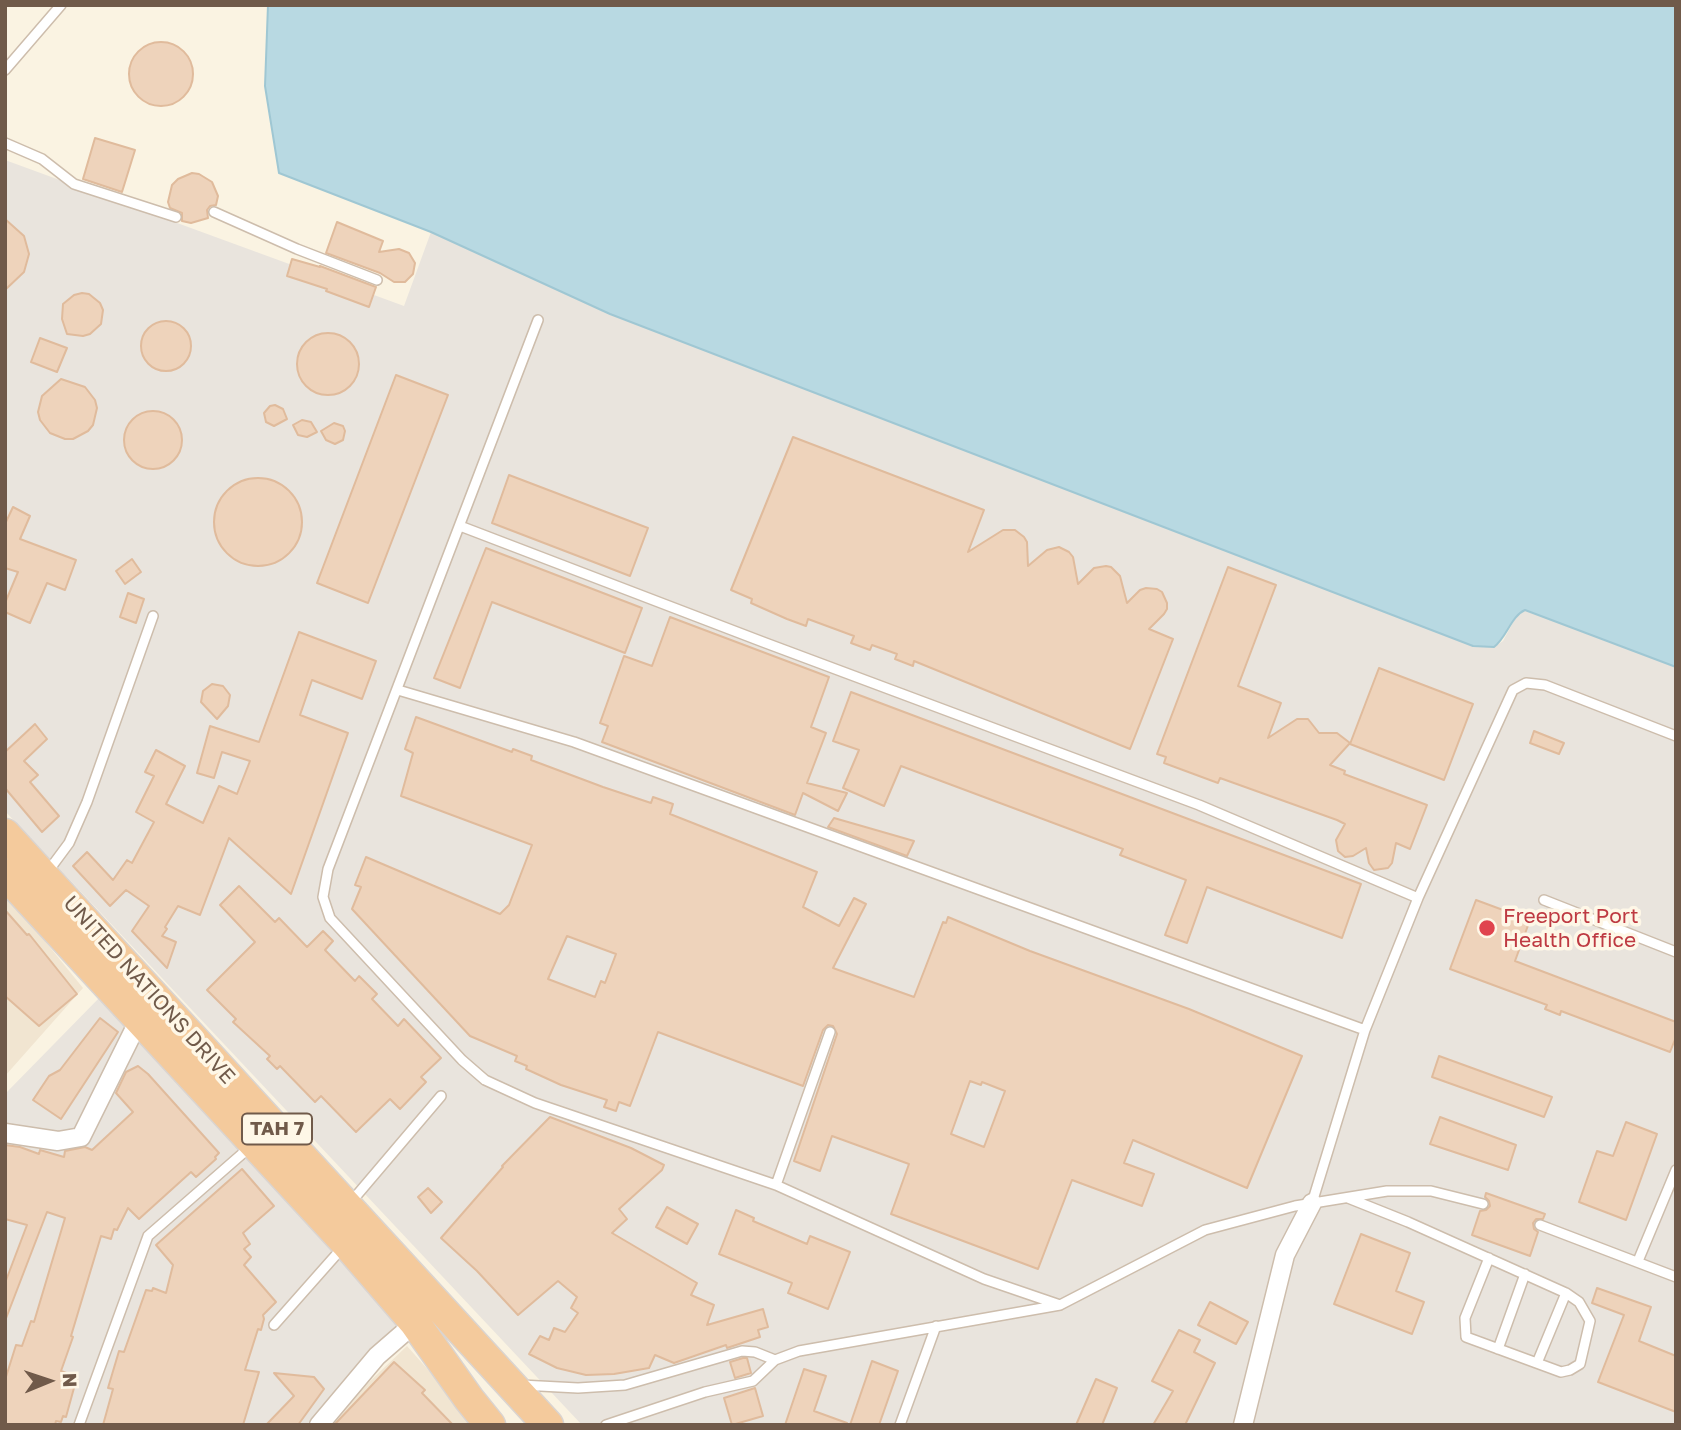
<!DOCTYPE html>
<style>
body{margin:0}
#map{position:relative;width:1681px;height:1430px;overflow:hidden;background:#faf3e2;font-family:"Golos Text",sans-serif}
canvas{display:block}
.frame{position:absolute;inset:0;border:7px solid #705a4a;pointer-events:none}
.north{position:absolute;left:14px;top:1346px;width:70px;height:70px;-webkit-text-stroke:5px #fef7e7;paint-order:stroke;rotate:88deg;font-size:19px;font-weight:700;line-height:28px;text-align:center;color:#705a4a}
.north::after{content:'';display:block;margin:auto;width:24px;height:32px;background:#705a4a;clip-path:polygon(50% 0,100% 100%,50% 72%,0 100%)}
</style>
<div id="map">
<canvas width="1681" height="1430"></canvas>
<div class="frame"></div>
<div class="north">N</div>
</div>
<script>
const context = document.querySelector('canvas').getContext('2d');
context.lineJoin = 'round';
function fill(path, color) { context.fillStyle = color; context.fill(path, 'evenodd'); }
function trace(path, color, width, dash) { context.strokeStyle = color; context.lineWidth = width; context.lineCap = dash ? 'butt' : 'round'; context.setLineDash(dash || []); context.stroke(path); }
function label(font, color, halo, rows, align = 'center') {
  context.font = font + ' "Golos Text",sans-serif'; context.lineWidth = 7; context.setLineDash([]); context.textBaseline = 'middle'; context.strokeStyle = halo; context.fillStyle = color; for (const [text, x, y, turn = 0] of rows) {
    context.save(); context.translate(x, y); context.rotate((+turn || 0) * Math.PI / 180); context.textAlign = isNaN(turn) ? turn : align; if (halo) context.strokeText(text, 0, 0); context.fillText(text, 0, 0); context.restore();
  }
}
const residential = new Path2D(`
 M 5,892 L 83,988 L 5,1076 Z
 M 407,1346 L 477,1425 L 324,1425 Z`);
const industrial = new Path2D(`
 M 5,160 L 404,306 L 431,232 L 610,314 L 1473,646 L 1494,647 L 1503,641 L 1517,615 L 1525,610 L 1676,667 L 1676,1425 L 582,1425 L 5,811 Z
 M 102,995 L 259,1171 L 400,1320 L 320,1425 L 5,1425 L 5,1094 Z`);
const water = new Path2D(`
 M 268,5 L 1676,5 L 1676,667 L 1525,610 C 1511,616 1507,637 1494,647 L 1473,646 L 610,314 L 431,232 L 279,173 L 265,86 Z`);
const building = new Path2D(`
 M129 74a32 32 0 1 1 64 0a32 32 0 1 1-64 0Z
 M 95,138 L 135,150 L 122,192 L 83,179 Z
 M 192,173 L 199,174 L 212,182 L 218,196 L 216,205 L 210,206 L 207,210 L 208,218 L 191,223 L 182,221 L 182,213 L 170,208 L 168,202 L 172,185 L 178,179 Z
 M 5,219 L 24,236 L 29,254 L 24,272 L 5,290 Z
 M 337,222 L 383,241 L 379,252 L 399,249 L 409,253 L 415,263 L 413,274 L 405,282 L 394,282 L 380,273 L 326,253 Z
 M 292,259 L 320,267 L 320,266 L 376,287 L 369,307 L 326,291 L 327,289 L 287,276 Z
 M 82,293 L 89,294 L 100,303 L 103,310 L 101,324 L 90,334 L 83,336 L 67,334 L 62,319 L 63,304 L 74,295 Z
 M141 346a25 25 0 1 1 50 0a25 25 0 1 1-50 0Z
 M297 364a31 31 0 1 1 62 0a31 31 0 1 1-62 0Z
 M 40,338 L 67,348 L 57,372 L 31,362 Z
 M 396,375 L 448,395 L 368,603 L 317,583 Z
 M 61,379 L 85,387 L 95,400 L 97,408 L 93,425 L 88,431 L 73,439 L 65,439 L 50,433 L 40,420 L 38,412 L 42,396 Z
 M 275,405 L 283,409 L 287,419 L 274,426 L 266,422 L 264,413 L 270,406 Z
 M124 440a29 29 0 1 1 58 0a29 29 0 1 1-58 0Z
 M 302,420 L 311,422 L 317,432 L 307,437 L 298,435 L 293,425 Z
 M 334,423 L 343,426 L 345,431 L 343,440 L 335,444 L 326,440 L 321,431 Z
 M 793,437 L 984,510 L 968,552 L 1003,530 L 1015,530 L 1024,537 L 1027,542 L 1028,566 L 1047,550 L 1059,547 L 1069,552 L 1073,557 L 1078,584 L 1094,568 L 1106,566 L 1111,567 L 1120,576 L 1127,603 L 1140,590 L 1146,588 L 1157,589 L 1162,592 L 1167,603 L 1167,609 L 1164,614 L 1149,629 L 1173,639 L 1130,749 L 914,661 L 913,666 L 895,659 L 897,654 L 872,645 L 870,650 L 851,643 L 854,636 L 808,619 L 806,626 L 787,619 L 751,603 L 752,599 L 731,590 Z
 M 509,475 L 648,528 L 630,576 L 492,523 Z
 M214 522a44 44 0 1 1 88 0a44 44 0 1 1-88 0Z
 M 13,507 L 30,516 L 20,539 L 76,560 L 65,590 L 47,583 L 30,623 L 5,612 L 5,603 L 18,572 L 5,568 L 5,524 Z
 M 486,548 L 642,608 L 625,653 L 492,602 L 460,688 L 434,678 Z
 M 132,559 L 141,572 L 125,584 L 116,571 Z
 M 1228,567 L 1276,585 L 1238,686 L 1281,703 L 1268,738 L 1297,719 L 1308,719 L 1319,733 L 1337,733 L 1350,743 L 1330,765 L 1345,771 L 1344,774 L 1427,805 L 1410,849 L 1396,843 L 1392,863 L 1388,868 L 1374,870 L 1369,863 L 1366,848 L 1353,856 L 1345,857 L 1338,851 L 1336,840 L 1345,824 L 1337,820 L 1220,778 L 1218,783 L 1164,763 L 1166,757 L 1157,754 Z
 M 128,593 L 144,599 L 136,623 L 120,617 Z
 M 670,617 L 829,677 L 811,727 L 826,733 L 807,783 L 847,793 L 838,811 L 803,793 L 795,815 L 602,742 L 608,726 L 600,723 L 624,656 L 652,666 Z
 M 299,632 L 376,661 L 362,699 L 312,680 L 300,715 L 348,733 L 291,894 L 229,838 L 200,915 L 178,906 L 165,927 L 167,929 L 162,936 L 176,942 L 167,968 L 132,931 L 149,906 L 126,890 L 110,906 L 73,866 L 87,852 L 113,880 L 127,860 L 132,863 L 154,822 L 136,812 L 154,776 L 145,772 L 156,750 L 185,766 L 166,804 L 203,823 L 219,786 L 237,794 L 250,761 L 222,752 L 214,778 L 197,773 L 210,726 L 259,742 Z
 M 1379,668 L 1473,704 L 1444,780 L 1350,744 Z
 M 212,684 L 223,686 L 230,695 L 228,706 L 217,719 L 201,702 L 203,691 Z
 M 851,692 L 1361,884 L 1342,938 L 1207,887 L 1187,943 L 1165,935 L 1186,880 L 1120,855 L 1123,849 L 901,766 L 884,806 L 843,788 L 859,750 L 833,741 Z
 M 416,717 L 512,752 L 513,749 L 532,756 L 531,760 L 603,787 L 651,803 L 653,797 L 673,804 L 670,814 L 817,872 L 803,907 L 839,926 L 854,898 L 866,904 L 833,968 L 914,997 L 943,922 L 946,923 L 948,917 L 1030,951 L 1189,1009 L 1302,1056 L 1247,1188 L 1133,1140 L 1124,1163 L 1154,1174 L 1142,1206 L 1072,1180 L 1038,1269 L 891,1214 L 909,1164 L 832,1136 L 820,1171 L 794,1161 L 837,1034 L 833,1026 L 828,1025 L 823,1030 L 803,1086 L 658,1032 L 630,1106 L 619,1102 L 616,1111 L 604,1107 L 607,1100 L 561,1085 L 526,1069 L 527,1066 L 515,1061 L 517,1056 L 470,1036 L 352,909 L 361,887 L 355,885 L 366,857 L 500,914 L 509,905 L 532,845 L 401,796 L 413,753 L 405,749 ZM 567,936 L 616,954 L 605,983 L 601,981 L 595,997 L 548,979 ZM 970,1081 L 981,1085 L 982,1082 L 1005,1091 L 984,1147 L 951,1134 Z
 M 35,724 L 47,739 L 24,761 L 38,775 L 30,782 L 59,816 L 42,832 L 5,788 L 5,752 Z
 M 1534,731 L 1564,743 L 1559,754 L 1530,743 Z
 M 834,818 L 914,841 L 907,856 L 828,827 Z
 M 239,886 L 275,922 L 279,918 L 307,947 L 323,931 L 333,941 L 325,950 L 355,981 L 359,976 L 377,994 L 372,999 L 398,1026 L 404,1019 L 441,1058 L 421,1077 L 426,1082 L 400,1109 L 390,1099 L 356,1132 L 321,1096 L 315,1102 L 280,1066 L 277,1069 L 267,1059 L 270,1056 L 233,1022 L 236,1019 L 207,990 L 255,942 L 220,905 Z
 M 1476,900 L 1530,920 L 1515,961 L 1676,1022 L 1676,1037 L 1670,1052 L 1561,1011 L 1560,1015 L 1545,1009 L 1547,1005 L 1450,969 Z
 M 5,910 L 27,935 L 29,934 L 77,994 L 39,1026 L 5,996 Z
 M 100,1018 L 118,1032 L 61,1119 L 33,1100 L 49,1076 L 60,1070 Z
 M 1439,1056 L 1552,1097 L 1544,1117 L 1432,1077 Z
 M 138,1066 L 148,1074 L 219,1153 L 215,1157 L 216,1159 L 196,1177 L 191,1172 L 139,1219 L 128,1208 L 117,1230 L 114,1229 L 111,1239 L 101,1236 L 71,1336 L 73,1337 L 61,1371 L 77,1377 L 66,1417 L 63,1416 L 61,1422 L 56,1421 L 55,1425 L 5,1425 L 5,1380 L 16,1345 L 22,1346 L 31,1321 L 34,1322 L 65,1218 L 47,1212 L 5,1321 L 5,1283 L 27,1225 L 5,1219 L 5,1145 L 20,1147 L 39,1154 L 40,1150 L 64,1157 L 65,1151 L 85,1147 L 92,1150 L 133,1112 L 116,1093 L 126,1072 Z
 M 550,1117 L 631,1148 L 664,1165 L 662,1170 L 619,1209 L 627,1219 L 612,1233 L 697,1283 L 691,1295 L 714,1305 L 707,1325 L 763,1309 L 768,1327 L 758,1330 L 760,1337 L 727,1348 L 726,1345 L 674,1363 L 655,1355 L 649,1368 L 614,1374 L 586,1375 L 557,1368 L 529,1354 L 540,1336 L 549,1340 L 554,1328 L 565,1332 L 578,1313 L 571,1308 L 577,1297 L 558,1281 L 518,1315 L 477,1271 L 441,1238 L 503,1167 L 502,1166 Z
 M 1440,1117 L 1516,1145 L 1508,1170 L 1430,1144 Z
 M 1626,1122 L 1657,1134 L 1626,1220 L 1579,1202 L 1597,1151 L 1613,1156 Z
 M 242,1169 L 274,1206 L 243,1233 L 250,1244 L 244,1249 L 251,1257 L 244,1265 L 276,1302 L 263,1315 L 264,1319 L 261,1330 L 258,1329 L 245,1370 L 259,1372 L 243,1425 L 103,1425 L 113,1389 L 108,1388 L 119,1351 L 124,1352 L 146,1290 L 152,1291 L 153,1288 L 166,1293 L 173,1265 L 156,1245 Z
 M 428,1188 L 442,1202 L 431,1213 L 418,1197 Z
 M 1486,1193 L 1545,1214 L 1543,1219 L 1536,1219 L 1533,1223 L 1534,1229 L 1538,1232 L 1530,1256 L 1472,1235 L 1480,1211 L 1486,1210 L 1490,1206 L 1489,1201 L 1485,1197 Z
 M 667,1207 L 698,1224 L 687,1244 L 656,1227 Z
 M 736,1210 L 754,1218 L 753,1221 L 807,1244 L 810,1236 L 850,1252 L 828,1309 L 788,1293 L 792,1283 L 719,1254 Z
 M 1361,1234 L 1410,1253 L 1396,1291 L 1424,1302 L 1412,1334 L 1334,1304 Z
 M 1597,1288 L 1651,1307 L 1639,1341 L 1676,1356 L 1676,1412 L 1598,1382 L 1624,1315 L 1592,1303 Z
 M 1210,1302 L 1248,1322 L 1236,1344 L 1198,1325 Z
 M 1179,1330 L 1200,1340 L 1194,1352 L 1215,1363 L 1185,1425 L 1153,1425 L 1173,1391 L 1152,1381 Z
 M 743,1358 L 747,1358 L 751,1373 L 735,1378 L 730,1362 Z
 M 872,1361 L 898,1371 L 879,1425 L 850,1425 Z
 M 394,1362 L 425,1390 L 422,1393 L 453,1425 L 334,1425 Z
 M 804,1369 L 826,1376 L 814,1411 L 847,1423 L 847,1425 L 785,1425 Z
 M 274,1373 L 314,1377 L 324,1389 L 298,1425 L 266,1425 L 294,1396 Z
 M 1096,1379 L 1117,1388 L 1102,1425 L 1076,1425 Z
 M 755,1388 L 763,1416 L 732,1425 L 724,1398 Z`);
const service = new Path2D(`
 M 5,70 L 61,5
 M 5,143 L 42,159 L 74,184 L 176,217
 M 214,212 L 297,249 L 377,280
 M 538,320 L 328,869 L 323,897 L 330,918 L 462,1060 L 485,1080 L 535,1103 L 776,1185 L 984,1279 L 1060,1305
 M 460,526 L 763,642 L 1199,805 L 1418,898
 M 398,690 L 574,742 L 1365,1030
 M 46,874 L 69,843 L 87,802 L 153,616
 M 1544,900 L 1676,952
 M 776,1185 L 830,1032
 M 1348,1198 L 1408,1222 L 1566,1293 L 1579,1302 L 1590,1321 L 1580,1364 L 1570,1370 L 1561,1372 L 1466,1337 L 1465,1318 L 1489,1258
 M 351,1202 L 441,1096
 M 1312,1203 L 1365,1030 L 1418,898 L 1513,690 L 1526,683 L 1545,685 L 1676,736
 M 1540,1225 L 1676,1277
 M 1638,1261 L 1676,1170
 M 274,1325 L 343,1247
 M 1498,1349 L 1525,1274
 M 1537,1363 L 1566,1293
 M 521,1385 L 578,1388 L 625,1385 L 742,1351 L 755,1352 L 775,1360
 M 79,1425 L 148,1236 L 250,1147
 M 606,1425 L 705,1392 L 753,1381 L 775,1360 L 799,1351 L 1060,1305 L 1205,1230 L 1295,1206 L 1387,1191 L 1431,1191 L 1483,1204
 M 900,1425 L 936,1326`);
const minor = new Path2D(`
 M 5,1133 L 58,1141 L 81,1137 L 140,1018
 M 319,1425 L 377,1356 L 415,1323
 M 1243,1425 L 1285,1255 L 1312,1203`);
const trunk = new Path2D(`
 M 5,834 L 548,1425
 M 5,874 L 346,1243 L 415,1323 L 469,1399 L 490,1425`);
const markers = [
 [1487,928,9,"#e0444e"]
];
const shields = [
 [277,1129,70]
];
const shieldNames = [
 ["TAH 7",277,1129]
];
const healthNames = [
 ["Freeport Port",1503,916],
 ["Health Office",1503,940]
];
const streetNames = [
 ["UNITED NATIONS DRIVE",149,990,48]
];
fill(residential, '#f1e5d1');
fill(industrial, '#e9e4dd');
fill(water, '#b8d9e2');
trace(water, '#9fc7d3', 2);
fill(building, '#eed3bb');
trace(building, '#e0bb9c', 2);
trace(service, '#cdbdac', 12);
trace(minor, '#cdbdac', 21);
trace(trunk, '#dad4d0', 33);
trace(service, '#fff', 9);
trace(minor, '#fff', 18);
trace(trunk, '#f4ca9c', 30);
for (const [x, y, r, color] of markers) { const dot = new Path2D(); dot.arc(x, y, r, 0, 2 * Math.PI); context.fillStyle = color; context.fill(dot); trace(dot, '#fef7e7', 2.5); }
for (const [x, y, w] of shields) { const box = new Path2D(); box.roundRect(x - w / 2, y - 15.5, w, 31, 5); context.fillStyle = '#fef7e7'; context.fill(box); trace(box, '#705a4a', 2); }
label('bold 19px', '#705a4a', null, shieldNames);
label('21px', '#be3a42', '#fef7e7', healthNames, 'left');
label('21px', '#705a4a', '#fef7e7', streetNames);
</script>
